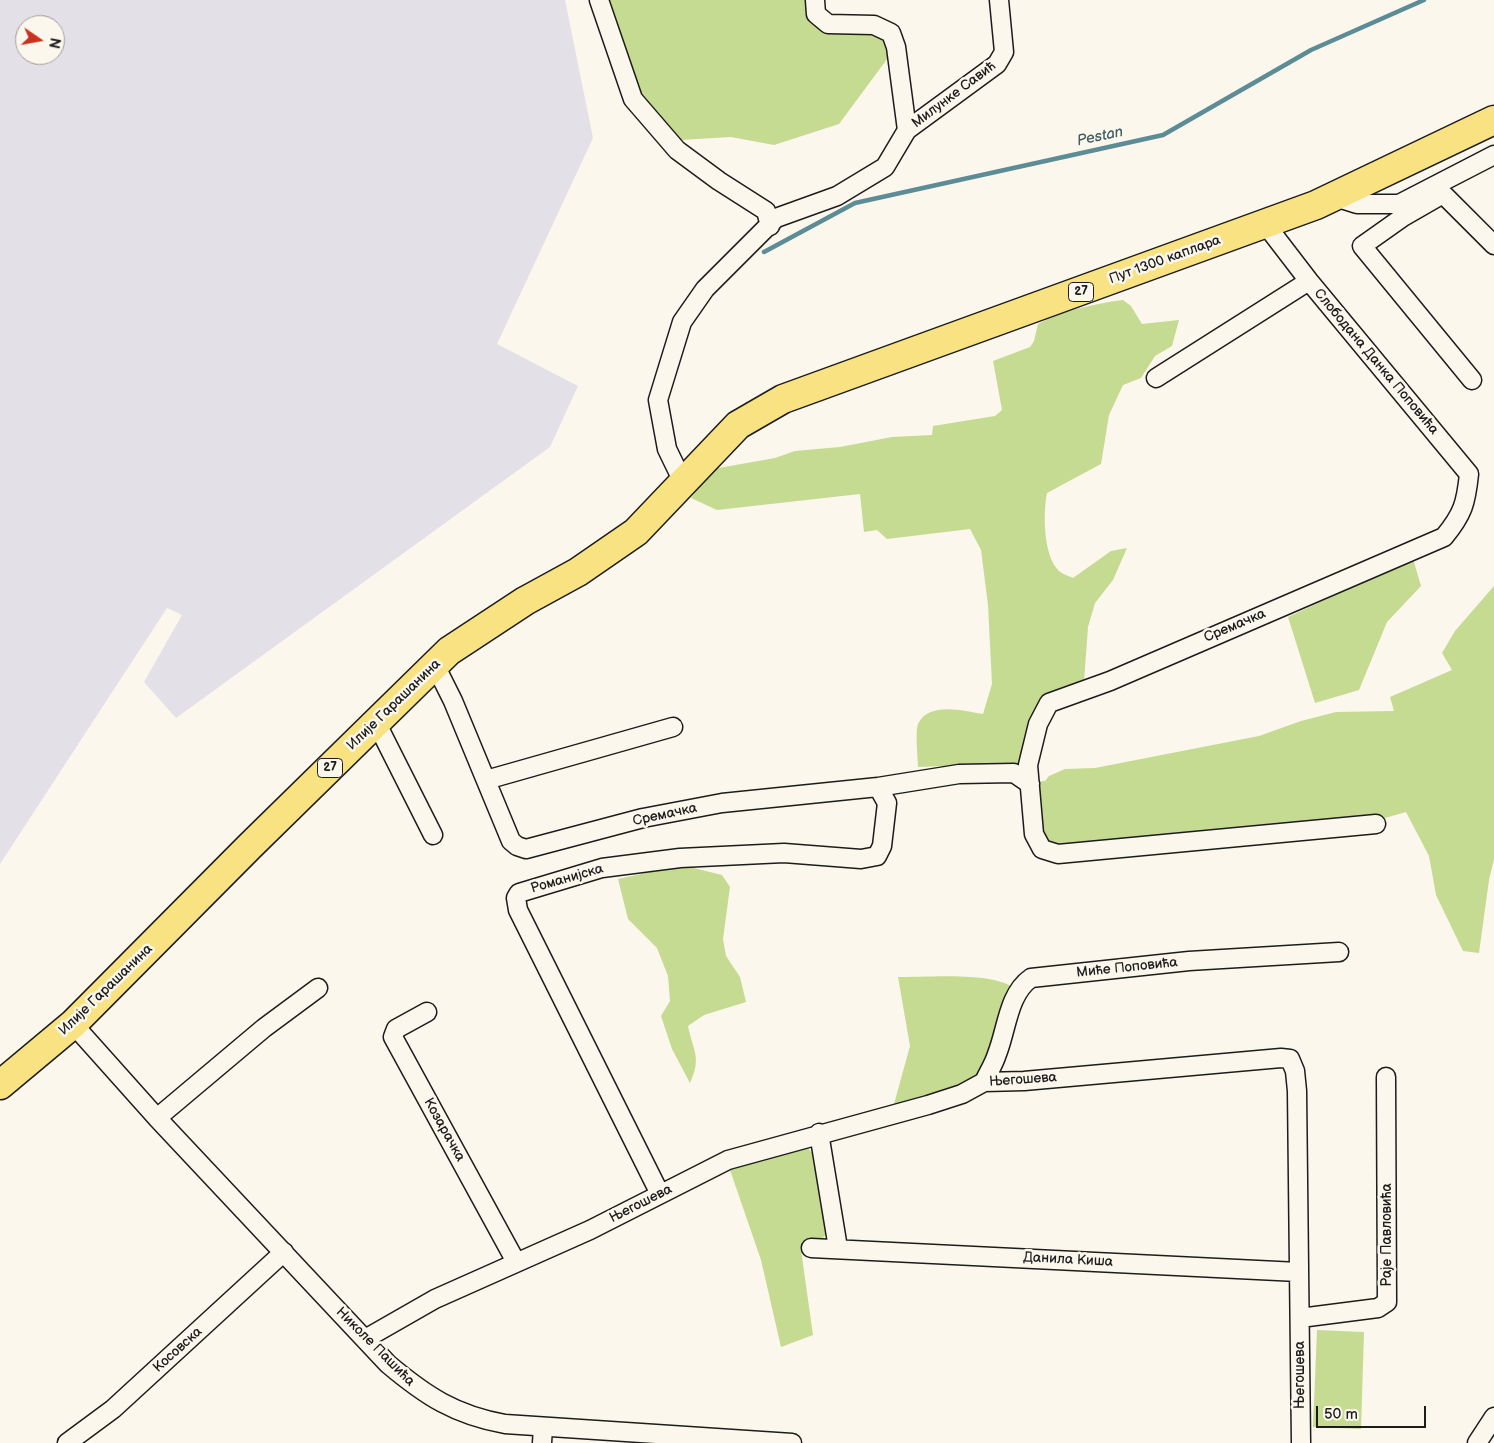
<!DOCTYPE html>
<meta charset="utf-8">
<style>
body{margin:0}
#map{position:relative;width:1494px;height:1443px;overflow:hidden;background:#fbf7ec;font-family:"Balsamiq Sans",sans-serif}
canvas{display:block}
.north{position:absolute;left:15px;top:15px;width:50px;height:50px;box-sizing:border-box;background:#fbf7ec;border:1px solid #a29f99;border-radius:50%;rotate:102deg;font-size:14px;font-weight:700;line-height:20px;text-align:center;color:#1c1c1c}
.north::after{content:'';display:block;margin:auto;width:18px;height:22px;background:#c8321e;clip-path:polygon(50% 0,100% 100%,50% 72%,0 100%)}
.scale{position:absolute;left:1316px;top:1406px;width:110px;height:22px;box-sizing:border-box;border:2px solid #1c1c1c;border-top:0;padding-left:6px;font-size:15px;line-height:18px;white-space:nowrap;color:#1c1c1c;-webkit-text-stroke:4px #fbf7ec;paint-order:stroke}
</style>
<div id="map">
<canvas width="1494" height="1443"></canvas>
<div class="north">N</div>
<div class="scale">50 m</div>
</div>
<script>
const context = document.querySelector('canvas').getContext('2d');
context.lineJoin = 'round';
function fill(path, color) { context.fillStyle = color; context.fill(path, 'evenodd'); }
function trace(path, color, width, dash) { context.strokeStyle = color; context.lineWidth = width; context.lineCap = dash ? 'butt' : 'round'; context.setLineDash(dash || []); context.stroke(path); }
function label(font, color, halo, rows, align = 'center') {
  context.font = font + ' "Balsamiq Sans",sans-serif'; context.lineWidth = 5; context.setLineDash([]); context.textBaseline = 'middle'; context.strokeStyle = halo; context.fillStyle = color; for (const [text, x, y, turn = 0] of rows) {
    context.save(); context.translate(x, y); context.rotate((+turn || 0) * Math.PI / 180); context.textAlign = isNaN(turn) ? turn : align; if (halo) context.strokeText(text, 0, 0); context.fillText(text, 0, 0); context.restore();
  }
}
const built = new Path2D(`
 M 0,0 L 565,0 L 593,138 L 497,344 L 578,386 L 550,447 L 176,718 L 144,682 L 182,615 L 167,608 L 0,864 ZM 25,25 L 55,25 L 55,55 L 25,55 Z`);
const green = new Path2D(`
 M 604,0 L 811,0 L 821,22 L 881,26 L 896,47 L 839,124 L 774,145 L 731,137 L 681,140 L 637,95 Z
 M 1123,300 L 1131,306 L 1142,324 L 1179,320 L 1172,346 L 1155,356 L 1141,378 L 1123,385 L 1109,415 L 1101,464 L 1047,493 C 1043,512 1043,556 1059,571 C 1062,574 1069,576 1073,578 L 1111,551 L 1127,548 L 1113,580 L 1095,603 L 1088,627 L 1084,682 L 1057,693 L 1022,763 L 918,767 C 918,757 915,733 918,724 C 929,701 963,711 983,714 L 992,684 L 988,605 L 981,550 L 970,529 L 887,539 L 877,530 L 864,532 L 860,494 L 717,510 L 691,498 L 713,469 L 775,458 L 795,451 L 840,447 L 892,437 L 932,435 L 933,426 L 995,416 L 1002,410 L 993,361 L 1030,347 L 1034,341 L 1038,324 C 1064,310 1094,304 1123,300 Z
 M 1413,559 L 1421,586 L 1387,622 L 1359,690 L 1315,703 L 1288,617 Z
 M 1494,586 L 1494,859 L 1489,880 L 1479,953 L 1463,951 L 1436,895 L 1429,856 L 1406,812 L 1385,818 L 1056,851 L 1039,834 L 1035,782 L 1045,781 L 1049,776 L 1065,769 L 1095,768 L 1259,736 L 1301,721 L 1336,712 L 1394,711 L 1390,697 L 1452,670 L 1442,653 L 1455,631 Z
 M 682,865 L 722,875 L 730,887 L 723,939 L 726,956 L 740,977 L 746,1002 L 704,1015 L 688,1026 C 693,1051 702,1057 690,1083 L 672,1049 L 661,1016 L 670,1001 L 668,976 L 657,948 L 628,919 L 618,879 Z
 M 898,977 C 927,977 988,972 1011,986 L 983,1073 C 954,1088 927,1099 894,1104 L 910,1046 Z
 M 806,1146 L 815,1156 L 829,1231 L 821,1240 L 806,1242 L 801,1250 L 813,1335 L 781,1347 L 761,1260 L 730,1170 L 782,1150 Z
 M 1317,1330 L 1364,1332 L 1361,1429 L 1313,1427 Z`);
const stream = new Path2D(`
 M 764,252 L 855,203 L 1163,135 L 1311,50 L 1424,0`);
const minor = new Path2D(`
 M 599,0 L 633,99 L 677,150 L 719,181 L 766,211 L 770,226
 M 907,130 L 997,64 L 1004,52 L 999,0
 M 1335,197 L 1357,204 L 1399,204 L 1494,155
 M 1266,225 L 1309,281 L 1469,474 C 1466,503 1463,514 1444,537 L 1110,681 L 1049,703 L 1038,724 L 1028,765 L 1034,834 L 1042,849 L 1058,854 L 1376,824
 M 1156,378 L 1309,281
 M 1472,380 L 1362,246 L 1403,217 L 1443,194 L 1494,245
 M 683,482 L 667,449 L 658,400 L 682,322 L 705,289 L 776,218 L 837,196 L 885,167 L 907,130 L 896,47 L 891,33 L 874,25 L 828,24 L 816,14 L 815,0
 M 435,665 L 453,701 L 511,841 L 517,846 L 526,849 L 643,818 L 722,803 L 878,787 L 959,774 L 1014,773 L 1030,784
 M 376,722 L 433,835
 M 486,780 L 673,727
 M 427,1012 L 396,1029 L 393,1037 L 516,1262
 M 73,1024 L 157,1118 L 388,1364 C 426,1396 455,1415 505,1424 L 792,1443
 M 984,1082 C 988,1073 994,1064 997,1054 C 1007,1029 1008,994 1031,978 L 1189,961 L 1339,952
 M 157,1118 L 264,1028 L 318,988
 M 819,1133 L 838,1248
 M 660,1194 L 518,910 L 516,898 L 519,893 L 602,868 L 680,858 L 784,853 L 861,859 L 877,856 L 882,846 L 887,803 L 878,787
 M 811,1248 L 1298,1272
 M 1300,1318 L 1378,1308 L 1387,1302 L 1386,1077
 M 365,1339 L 435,1299 L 590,1230 L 728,1160 L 928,1105 L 962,1094 L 984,1082 L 1024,1081 L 1281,1058 L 1290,1059 L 1295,1071 L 1297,1091 L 1301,1443
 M 67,1443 L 113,1409 L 284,1252
 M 542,1443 L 543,1427
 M 1477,1443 L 1494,1417`);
const primary = new Path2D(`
 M 0,1085 L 73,1024 L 250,846 L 449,651 L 525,601 L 578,572 L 636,532 L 738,425 L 783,399 L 1316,205 L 1494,120`);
const shields = [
 [1081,292,25],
 [330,768,25]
];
const shieldNames = [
 ["27",1081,292],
 ["27",330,768]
];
const streetNames = [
 ["Милунке Савић",954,95,-37],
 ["Пут 1300 каплара",1165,260,-20],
 ["Слободана Данка Поповића",1376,362,50],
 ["Сремачка",1235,626,-23],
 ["Илије Гарашанина",394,705,-44],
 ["Сремачка",665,815,-12],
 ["Романијска",567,879,-16],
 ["Миће Поповића",1127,968,-6],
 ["Илије Гарашанина",106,990,-44],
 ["Његошева",1023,1080,-4],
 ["Козарачка",444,1130,61],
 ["Његошева",641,1204,-27],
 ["Раје Павловића",1387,1235,-90],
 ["Данила Киша",1068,1260,3],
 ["Николе Пашића",375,1347,45],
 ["Косовска",178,1350,-42],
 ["Његошева",1300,1375,-90]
];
const waterNames = [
 ["Pestan",1100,137,-12]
];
fill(built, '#e3e0e8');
fill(green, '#c5db91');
trace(stream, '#5c8c95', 4.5);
trace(minor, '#1c1c1c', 21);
trace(primary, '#1c1c1c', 31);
trace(minor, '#fbf7ec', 18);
trace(primary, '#f8e281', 28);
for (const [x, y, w] of shields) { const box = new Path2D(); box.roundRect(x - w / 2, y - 9.5, w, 19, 4); context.fillStyle = '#fbf7ec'; context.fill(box); trace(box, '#1c1c1c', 1); }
label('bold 12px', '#1c1c1c', null, shieldNames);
label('14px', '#1c1c1c', '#fbf7ec', streetNames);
label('italic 15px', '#415d62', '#fbf7ec', waterNames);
</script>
